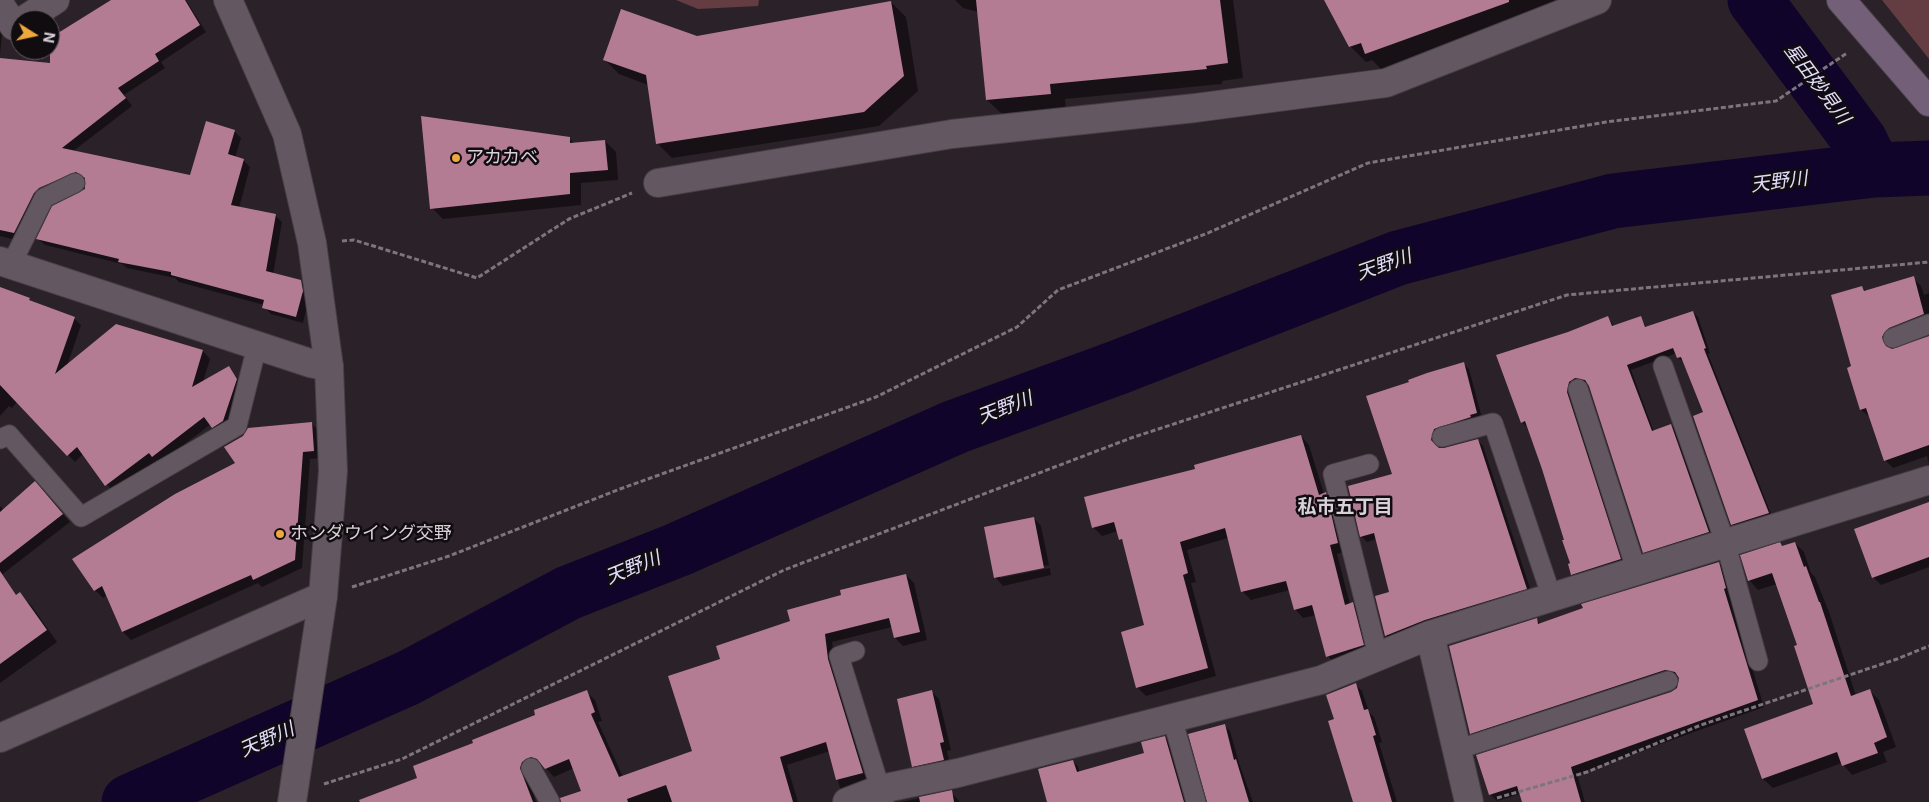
<!DOCTYPE html>
<meta charset="utf-8">
<style>
body{margin:0}
#map{position:relative;width:1929px;height:802px;overflow:hidden;background:#2b2129;font-family:Inter,sans-serif}
canvas{display:block}
.north{position:absolute;left:10px;top:10px;width:50px;height:50px;box-sizing:border-box;background:#110c10;border:1px solid #615b60;border-radius:50%;rotate:100deg;font-size:14px;font-weight:700;line-height:20px;text-align:center;color:#d8d1d7}
.north::after{content:'';display:block;margin:auto;width:18px;height:22px;background:#eea83c;clip-path:polygon(50% 0,100% 100%,50% 72%,0 100%)}
</style>
<div id="map">
<canvas width="1929" height="802"></canvas>
<div class="north">N</div>
</div>
<script>
const context = document.querySelector('canvas').getContext('2d');
context.lineJoin = 'round';
function fill(path, color) { context.fillStyle = color; context.fill(path, 'evenodd'); }
function trace(path, color, width, dash) { context.strokeStyle = color; context.lineWidth = width; context.lineCap = dash ? 'butt' : 'round'; context.setLineDash(dash || []); context.stroke(path); }
function label(font, color, halo, rows, align = 'center') {
  context.font = font + ' Inter,"Noto Sans JP",sans-serif'; context.lineWidth = 5; context.setLineDash([]); context.textBaseline = 'middle'; context.strokeStyle = halo; context.fillStyle = color; for (const [text, x, y, turn = 0] of rows) {
    context.save(); context.translate(x, y); context.rotate((+turn || 0) * Math.PI / 180); context.textAlign = isNaN(turn) ? turn : align; if (halo) context.strokeText(text, 0, 0); context.fillText(text, 0, 0); context.restore();
  }
}
const green = new Path2D(`
 M 676,0 L 759,0 L 758,6 L 698,9 Z
 M 1882,0 L 1929,0 L 1929,59 Z`);
const shadow = new Path2D(`
 M 113,0 L 186,0 L 206,32 L 161,62 L 165,68 L 124,95 L 132,106 L 72,152 L 191,177 L 234,131 L 241,138 L 235,158 L 243,160 L 250,167 L 239,208 L 275,215 L 282,222 L 273,275 L 301,282 L 308,289 L 309,298 L 303,323 L 271,314 L 264,307 L 264,305 L 179,282 L 175,278 L 127,268 L 122,264 L 45,245 L 38,239 L 86,190 L 86,179 L 84,178 L 46,194 L 20,241 L 0,236 L 0,59 L 64,66 Z
 M 955,0 L 1233,0 L 1243,78 L 1222,81 L 1222,84 L 1065,99 L 1066,109 L 1003,115 L 987,100 L 979,12 L 963,8 Z
 M 1325,0 L 1575,0 L 1382,70 L 1372,60 L 1366,62 L 1350,46 Z
 M 891,2 L 906,17 L 918,91 L 879,126 L 672,158 L 657,143 L 648,85 L 619,74 L 605,60 L 697,37 Z
 M 0,31 L 2,35 L 0,55 Z
 M 569,138 L 575,144 L 605,141 L 616,152 L 618,180 L 581,183 L 581,205 L 443,219 L 432,208 Z
 M 1913,278 L 1921,286 L 1924,295 L 1929,293 L 1929,324 L 1889,345 L 1890,349 L 1897,350 L 1929,336 L 1929,464 L 1927,456 L 1893,468 L 1885,460 L 1870,417 L 1861,410 L 1852,367 L 1862,287 L 1866,291 Z
 M 0,291 L 74,318 L 81,325 L 67,366 L 117,325 L 203,351 L 210,359 L 203,382 L 229,367 L 244,387 L 230,428 L 220,434 L 211,424 L 160,463 L 157,460 L 113,492 L 83,454 L 75,462 L 17,402 L 12,408 L 9,406 L 0,416 Z
 M 1693,312 L 1698,317 L 1710,353 L 1708,354 L 1773,519 L 1737,530 L 1732,524 L 1705,413 L 1685,362 L 1678,358 L 1677,353 L 1631,370 L 1654,432 L 1671,425 L 1676,431 L 1714,537 L 1649,557 L 1644,552 L 1590,385 L 1587,383 L 1579,383 L 1625,564 L 1578,579 L 1572,574 L 1565,541 L 1543,469 L 1527,427 L 1522,422 L 1569,333 L 1608,318 L 1615,327 L 1640,317 L 1647,328 Z
 M 1463,363 L 1469,369 L 1482,418 L 1440,434 L 1436,447 L 1445,449 L 1478,440 L 1483,446 L 1532,594 L 1391,641 L 1386,636 L 1391,593 L 1377,539 L 1367,542 L 1361,536 L 1394,474 Z
 M 311,423 L 319,431 L 322,458 L 310,459 L 302,568 L 262,587 L 258,583 L 131,640 L 123,632 L 107,595 L 103,598 L 95,590 Z
 M 1301,436 L 1309,445 L 1324,494 L 1334,502 L 1346,551 L 1337,554 L 1350,604 L 1353,604 L 1361,612 L 1372,654 L 1336,665 L 1328,656 L 1316,615 L 1303,618 L 1295,609 L 1290,590 L 1251,600 L 1242,591 L 1228,538 L 1187,550 L 1196,582 L 1191,583 L 1216,676 L 1146,696 L 1137,687 L 1145,626 L 1125,544 L 1120,539 L 1118,531 L 1102,536 L 1093,527 L 1197,470 Z
 M 42,491 L 70,522 L 0,576 L 0,506 L 4,510 Z
 M 1929,504 L 1929,567 L 1881,585 L 1873,577 Z
 M 1034,518 L 1041,526 L 1049,565 L 1000,576 L 1000,578 L 1050,568 L 1051,575 L 1003,586 L 996,578 L 985,528 Z
 M 1795,543 L 1804,552 L 1811,573 L 1815,577 L 1829,612 L 1856,696 L 1870,691 L 1879,700 L 1896,747 L 1883,752 L 1887,762 L 1852,775 L 1842,763 L 1773,788 L 1763,779 L 1746,729 L 1815,705 L 1798,646 L 1777,584 L 1758,590 L 1749,580 L 1780,544 L 1783,547 Z
 M 1719,563 L 1726,570 L 1732,595 L 1730,596 L 1764,707 L 1577,774 L 1585,802 L 1523,802 L 1520,794 L 1497,801 L 1490,794 L 1672,693 L 1680,684 L 1679,677 L 1672,677 L 1478,740 L 1471,733 L 1536,620 L 1541,624 Z
 M 906,575 L 914,583 L 927,640 L 903,646 L 895,638 L 892,627 L 832,642 L 836,669 L 872,787 L 848,797 L 840,788 L 830,751 L 787,765 L 798,802 L 586,802 L 574,768 L 554,777 L 544,766 L 535,766 L 528,777 L 536,802 L 397,802 L 419,779 L 475,744 L 586,692 L 595,700 L 602,721 L 598,722 L 623,777 L 693,752 L 722,660 L 843,596 Z
 M 20,594 L 31,605 L 57,642 L 0,683 L 0,633 Z
 M 1355,684 L 1362,691 L 1369,712 L 1374,717 L 1382,742 L 1379,743 L 1397,802 L 1355,802 L 1336,720 Z
 M 932,692 L 939,699 L 951,750 L 947,751 L 951,768 L 921,774 L 913,766 Z
 M 1225,726 L 1230,731 L 1239,763 L 1253,802 L 1208,802 Z
 M 1165,737 L 1170,743 L 1187,802 L 1049,802 L 1073,761 L 1078,766 L 1080,773 L 1145,754 Z
 M 951,792 L 960,802 L 901,802 Z`);
const river = new Path2D(`
 M 1755,0 L 1860,141 L 1874,170
 M 129,802 L 408,678 L 568,593 L 677,550 L 955,427 L 1119,367 L 1398,258 L 1613,201 L 1874,170 L 1929,168`);
const building = new Path2D(`
 M 111,0 L 185,0 L 200,25 L 155,54 L 159,61 L 118,88 L 126,98 L 62,148 L 190,175 L 206,121 L 235,130 L 228,154 L 244,159 L 231,205 L 276,214 L 266,271 L 301,280 L 303,291 L 296,317 L 262,308 L 264,300 L 171,275 L 171,272 L 118,262 L 119,259 L 36,239 L 52,206 L 85,189 L 85,178 L 76,172 L 39,188 L 34,193 L 14,233 L 0,230 L 0,58 L 50,63 L 50,38 Z
 M 976,0 L 1220,0 L 1228,63 L 1206,66 L 1207,69 L 1050,84 L 1051,94 L 986,100 Z
 M 1324,0 L 1509,0 L 1509,2 L 1365,54 L 1361,43 L 1349,47 Z
 M 891,1 L 904,76 L 864,112 L 656,144 L 646,75 L 603,60 L 621,9 L 697,36 Z
 M 421,116 L 570,137 L 570,143 L 605,140 L 608,170 L 570,173 L 570,194 L 430,209 Z
 M 1914,276 L 1924,314 L 1889,328 L 1882,337 L 1886,346 L 1892,349 L 1929,336 L 1929,445 L 1884,461 L 1866,408 L 1860,410 L 1847,368 L 1851,366 L 1831,295 L 1862,286 L 1864,291 Z
 M 0,287 L 30,298 L 29,300 L 75,317 L 55,374 L 116,324 L 203,350 L 192,387 L 229,366 L 237,379 L 223,421 L 212,428 L 204,417 L 152,457 L 149,453 L 105,486 L 77,447 L 67,456 L 0,385 Z
 M 1693,311 L 1706,348 L 1704,349 L 1769,513 L 1731,525 L 1693,416 L 1703,412 L 1681,357 L 1677,358 L 1673,348 L 1627,365 L 1652,431 L 1671,424 L 1709,532 L 1643,553 L 1589,386 L 1585,380 L 1575,378 L 1569,382 L 1567,392 L 1621,559 L 1571,575 L 1568,564 L 1570,563 L 1562,540 L 1564,540 L 1542,469 L 1525,421 L 1521,423 L 1496,355 L 1568,332 L 1608,316 L 1612,326 L 1641,316 L 1645,327 Z
 M 1464,362 L 1477,413 L 1470,415 L 1471,417 L 1434,429 L 1431,440 L 1439,448 L 1444,448 L 1478,439 L 1527,589 L 1425,620 L 1385,636 L 1375,596 L 1389,592 L 1374,533 L 1360,537 L 1348,486 L 1392,474 L 1366,396 L 1409,382 L 1408,380 L 1427,373 Z
 M 312,422 L 314,451 L 303,452 L 295,560 L 253,580 L 251,575 L 122,632 L 102,586 L 94,591 L 72,559 L 175,494 L 235,463 L 224,447 L 243,436 L 248,428 Z
 M 1301,435 L 1319,495 L 1326,492 L 1338,543 L 1330,545 L 1345,605 L 1353,602 L 1364,645 L 1326,657 L 1312,605 L 1294,610 L 1286,581 L 1241,592 L 1225,528 L 1180,542 L 1188,573 L 1183,575 L 1208,668 L 1136,688 L 1121,632 L 1144,625 L 1122,539 L 1119,540 L 1114,522 L 1092,528 L 1084,497 L 1195,469 L 1194,465 Z
 M 35,481 L 63,514 L 0,563 L 0,512 Z
 M 1929,502 L 1929,557 L 1872,578 L 1854,529 Z
 M 1034,517 L 1044,568 L 994,578 L 984,527 Z
 M 1780,542 L 1782,546 L 1795,542 L 1804,567 L 1806,566 L 1819,602 L 1820,602 L 1851,696 L 1870,689 L 1887,737 L 1874,743 L 1878,753 L 1842,766 L 1837,752 L 1762,779 L 1744,729 L 1813,704 L 1794,646 L 1797,645 L 1772,573 L 1748,581 L 1740,555 Z
 M 1719,562 L 1726,588 L 1724,589 L 1758,700 L 1571,767 L 1581,802 L 1522,802 L 1517,786 L 1489,795 L 1476,755 L 1671,692 L 1677,688 L 1679,678 L 1675,672 L 1665,670 L 1470,734 L 1449,646 L 1537,618 L 1538,624 L 1583,608 L 1581,604 Z
 M 0,571 L 16,595 L 20,592 L 47,630 L 0,664 Z
 M 906,574 L 920,632 L 894,638 L 889,618 L 825,634 L 828,659 L 863,773 L 836,780 L 826,742 L 780,757 L 793,802 L 672,802 L 666,785 L 627,799 L 628,802 L 561,802 L 560,798 L 581,791 L 569,759 L 545,769 L 537,759 L 531,757 L 522,762 L 520,768 L 533,802 L 360,802 L 359,800 L 417,778 L 413,766 L 473,743 L 472,740 L 535,715 L 534,710 L 587,690 L 595,712 L 591,714 L 619,777 L 692,751 L 668,676 L 720,659 L 716,646 L 790,621 L 787,610 L 841,595 L 840,590 Z
 M 1356,683 L 1364,710 L 1368,709 L 1376,735 L 1373,736 L 1392,802 L 1353,802 L 1328,721 L 1334,719 L 1326,695 Z
 M 932,690 L 944,742 L 940,743 L 944,760 L 912,767 L 897,699 Z
 M 1225,724 L 1234,760 L 1236,759 L 1249,802 L 1207,802 L 1188,734 Z
 M 1165,736 L 1184,802 L 1047,802 L 1038,769 L 1073,760 L 1077,772 L 1144,753 L 1141,742 Z
 M 952,790 L 954,802 L 920,802 L 919,797 Z`);
const path = new Path2D(`
 M 342,241 L 354,240 L 477,278 L 569,219 L 632,193
 M 352,587 L 449,556 L 620,489 L 876,397 L 1017,327 L 1058,290 L 1208,233 L 1368,163 L 1606,122 L 1776,101 L 1847,53
 M 324,784 L 402,759 L 784,570 L 1131,438 L 1567,295 L 1929,262
 M 1497,798 L 1587,772 L 1701,725 L 1897,659 L 1929,646`);
const service = new Path2D(`
 M 11,265 L 44,198 L 75,183
 M 1893,338 L 1929,324
 M 1663,366 L 1726,545 L 1758,661
 M 1578,389 L 1637,572
 M 1442,437 L 1493,423 L 1552,598
 M 0,439 L 9,435 L 81,517 L 237,426 L 257,346
 M 1369,464 L 1333,474 L 1378,656
 M 855,651 L 839,656 L 884,801
 M 1172,718 L 1196,802
 M 1459,749 L 1668,681
 M 531,768 L 550,802`);
const minor = new Path2D(`
 M 0,5 L 14,26 L 20,22
 M 24,20 L 55,0
 M 658,183 L 952,134 L 1195,108 L 1386,83 L 1597,0
 M 0,261 L 310,363 L 329,367
 M 0,738 L 323,596
 M 847,802 L 881,789 L 958,773 L 1321,680 L 1430,635
 M 1469,802 L 1430,635 L 1929,480`);
const tertiary = new Path2D(`
 M 228,0 L 287,134 L 312,243 L 329,367 L 333,471 L 323,596 L 292,802`);
const secondary = new Path2D(`
 M 1841,0 L 1929,102`);
const markers = [
 [456,158,5,"#eea83c"],
 [280,534,5,"#eea83c"]
];
const poiNames = [
 ["アカカベ",466,158],
 ["ホンダウイング交野",290,534]
];
const waterNames = [
 ["星田妙見川",1817,84,53],
 ["天野川",1779,182,-7],
 ["天野川",1384,265,-19],
 ["天野川",1005,408,-21],
 ["天野川",633,568,-22],
 ["天野川",267,740,-24]
];
const neighbourhoodNames = [
 ["私市五丁目",1345,507]
];
fill(green, '#633d41');
fill(shadow, '#0007');
trace(river, '#11042b', 55);
fill(building, '#b47c93');
trace(service, '#463e45', 21);
trace(minor, '#463e45', 30);
trace(tertiary, '#463e45', 30);
trace(secondary, '#463e45', 30);
trace(path, '#7d757c', 3, [5, 2.5]);
trace(service, '#635761', 19);
trace(minor, '#635761', 28);
trace(tertiary, '#635761', 28);
trace(secondary, '#735f78', 28);
for (const [x, y, r, color] of markers) { const dot = new Path2D(); dot.arc(x, y, r, 0, 2 * Math.PI); context.fillStyle = color; context.fill(dot); trace(dot, '#110c10', 2); }
label('18px', '#d8d1d7', '#110c10', poiNames, 'left');
label('italic 19px', '#e1ddfc', '#110c10', waterNames);
label('bold 19px', '#d8d1d7', '#110c10', neighbourhoodNames);
</script>
